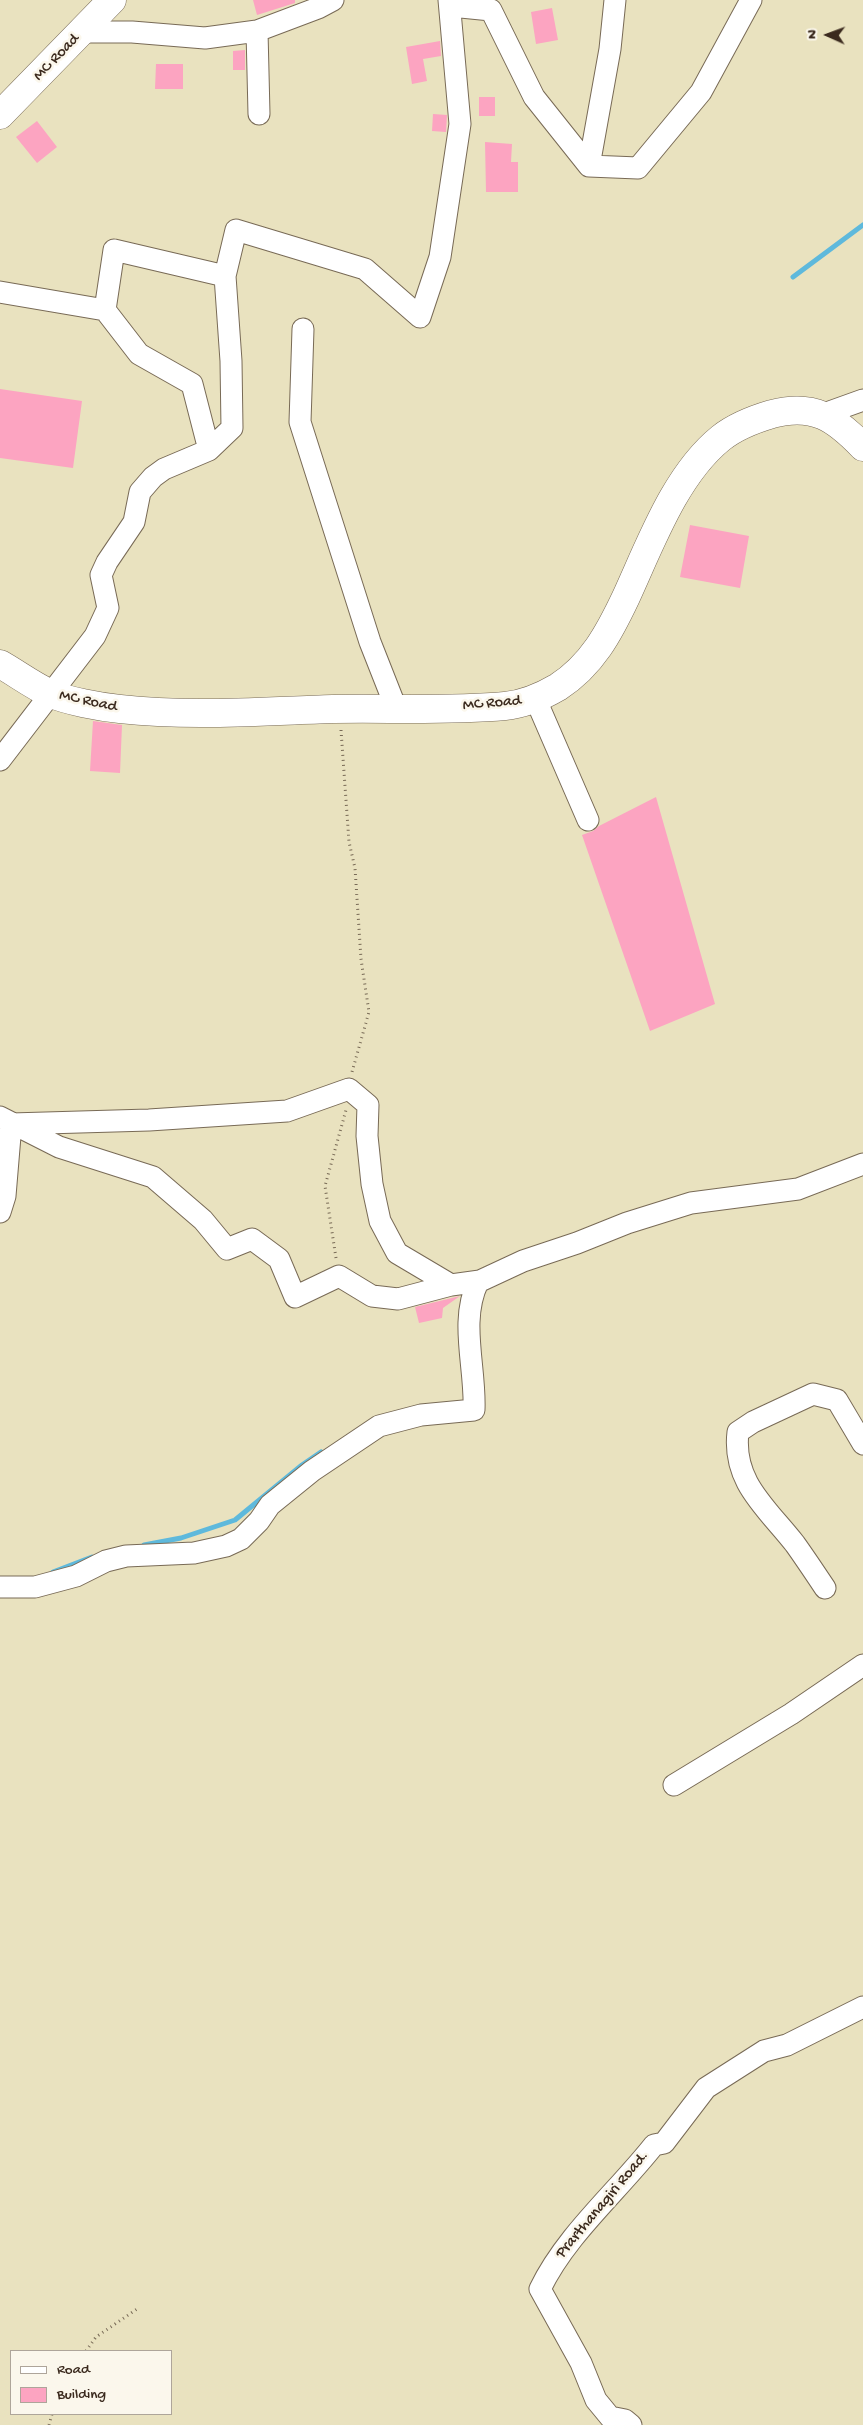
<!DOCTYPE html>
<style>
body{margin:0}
#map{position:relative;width:863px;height:2425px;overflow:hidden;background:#e9e2bf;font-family:"Gochi Hand",sans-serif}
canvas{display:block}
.legend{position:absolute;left:10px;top:2350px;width:162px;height:65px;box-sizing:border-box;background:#fbf7ec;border:1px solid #aea59a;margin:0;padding:6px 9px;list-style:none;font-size:15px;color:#3b2a1e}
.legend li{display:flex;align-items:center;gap:10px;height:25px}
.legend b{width:25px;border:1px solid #aea59a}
.north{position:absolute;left:803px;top:10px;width:50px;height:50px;-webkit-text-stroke:4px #fbf7ec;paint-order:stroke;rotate:272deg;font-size:14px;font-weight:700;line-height:20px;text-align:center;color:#3b2a1e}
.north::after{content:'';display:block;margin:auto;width:18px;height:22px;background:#3b2a1e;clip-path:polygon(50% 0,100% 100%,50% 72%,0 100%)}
</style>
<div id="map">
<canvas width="863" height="2425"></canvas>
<ul class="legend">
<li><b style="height:6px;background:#fff"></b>Road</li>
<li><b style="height:14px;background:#fca4c1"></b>Building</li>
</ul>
<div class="north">N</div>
</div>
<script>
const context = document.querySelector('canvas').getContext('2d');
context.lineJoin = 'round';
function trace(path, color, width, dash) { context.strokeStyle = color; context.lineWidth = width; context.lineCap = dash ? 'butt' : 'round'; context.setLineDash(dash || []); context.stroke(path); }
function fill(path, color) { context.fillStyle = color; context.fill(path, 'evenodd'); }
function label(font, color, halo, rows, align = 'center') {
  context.font = font + ' "Gochi Hand",sans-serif'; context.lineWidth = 5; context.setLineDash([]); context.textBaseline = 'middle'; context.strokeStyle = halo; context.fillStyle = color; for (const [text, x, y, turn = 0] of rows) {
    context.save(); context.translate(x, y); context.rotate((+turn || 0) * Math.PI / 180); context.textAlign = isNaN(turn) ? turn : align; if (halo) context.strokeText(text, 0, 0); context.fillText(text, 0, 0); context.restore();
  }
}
const stream = new Path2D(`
 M 793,277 L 863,225
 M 144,1545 L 181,1538 L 235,1520 L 302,1465 L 321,1452
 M 53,1572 L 92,1557`);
const building = new Path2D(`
 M 253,0 L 295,0 L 295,3 L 257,15 Z
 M 552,8 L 558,40 L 536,44 L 531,12 Z
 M 440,41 L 441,56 L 423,59 L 427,81 L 412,84 L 406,47 Z
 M 245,50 L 245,70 L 233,70 L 233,51 Z
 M 156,64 L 183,64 L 183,89 L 155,89 Z
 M 479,97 L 495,97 L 495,116 L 479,116 Z
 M 433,114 L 447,115 L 446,132 L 432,131 Z
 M 37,121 L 57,147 L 37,163 L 16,137 Z
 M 485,142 L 512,144 L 511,162 L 518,162 L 518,192 L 486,192 Z
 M 0,389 L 82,401 L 73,468 L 0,458 Z
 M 690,525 L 749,536 L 740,588 L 680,577 Z
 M 93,721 L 122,725 L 120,773 L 90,771 Z
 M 656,797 L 715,1004 L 650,1031 L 582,835 L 593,831 L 599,826 Z
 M 460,1296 L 443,1308 L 442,1318 L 419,1323 L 415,1307 Z`);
const path = new Path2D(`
 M 341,730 L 349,842 L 355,868 L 361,959 L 369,1012 L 352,1072
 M 336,1258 L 325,1186 L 346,1110
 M 86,2351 L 96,2337 L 137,2309
 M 49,2425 L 52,2414`);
const minor = new Path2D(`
 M 451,6 L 491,10 L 534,97 L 589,166 L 638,168 L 701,92 L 751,0
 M 257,31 L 259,114
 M 82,32 L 132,32 L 205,38 L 257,31 L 318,8 L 333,0
 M 589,166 L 610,49 L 615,0
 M 0,292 L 105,310 L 139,354 L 192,384 L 209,450
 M 105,310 L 114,250 L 225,276
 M 303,329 L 300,422 L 370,642 L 396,708
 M 824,414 L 863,400
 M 536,700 L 588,820
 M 0,760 L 95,636 L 108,608 L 101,575 L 107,562 L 134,522 L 140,492 L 153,477 L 164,469 L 209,450 L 232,428 L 231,361 L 225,276 L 236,230 L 365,269 L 420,317 L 440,257 L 460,124 L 449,0
 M 0,1117 L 59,1147 L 153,1177 L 203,1220 L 227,1249 L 252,1239 L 279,1259 L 295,1297 L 339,1276 L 372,1296 L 398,1299 L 451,1285 L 480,1281 L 523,1261 L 577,1243 L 627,1223 L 691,1203 L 798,1189 L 863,1164
 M 0,1212 L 5,1196 L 11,1124 L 149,1120 L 287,1111 L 349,1089 L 368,1105 L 367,1136 L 372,1184 L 380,1221 L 397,1253 L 451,1285
 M 0,1587 L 35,1587 L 76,1576 L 106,1561 L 126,1556 L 194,1553 L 226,1546 L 241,1539 L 259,1521 L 270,1505 L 312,1471 L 379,1426 L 421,1415 L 474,1410 C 476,1368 459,1321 478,1282
 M 825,1588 C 815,1573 805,1558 795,1544 C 767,1508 732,1482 738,1432 L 753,1422 L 813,1394 L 837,1400 L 863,1444
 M 674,1785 L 791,1714 L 863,1665
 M 631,2425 L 625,2420 L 610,2417 L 596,2400 L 581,2363 L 540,2289 C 566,2235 617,2192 654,2145 L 664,2143 L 706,2088 L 764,2051 L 787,2045 L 863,2007`);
const major = new Path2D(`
 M 0,115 L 112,0
 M 0,664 C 16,673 32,685 49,693 C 67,701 100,707 120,709 C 191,717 263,711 333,709 C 389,708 450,711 505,706 C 525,704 541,697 558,687 C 592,665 609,633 626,597 C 650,545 675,475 721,438 C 736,426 755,419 772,414 C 814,403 835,418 863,447`);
const streetNames = [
 ["MC Road",57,58,-46],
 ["MC Road",88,702,12],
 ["MC Road",492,704,-5],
 ["Prarthanagiri Road.",603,2205,-50]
];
trace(stream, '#5eb9dc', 5);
fill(building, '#fca4c1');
trace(minor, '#786a56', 23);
trace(major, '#786a56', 29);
trace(path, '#786a56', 3, [1, 4]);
trace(minor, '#fff', 21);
trace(major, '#fff', 28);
label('16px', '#3b2a1e', '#fbf7ec', streetNames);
</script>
